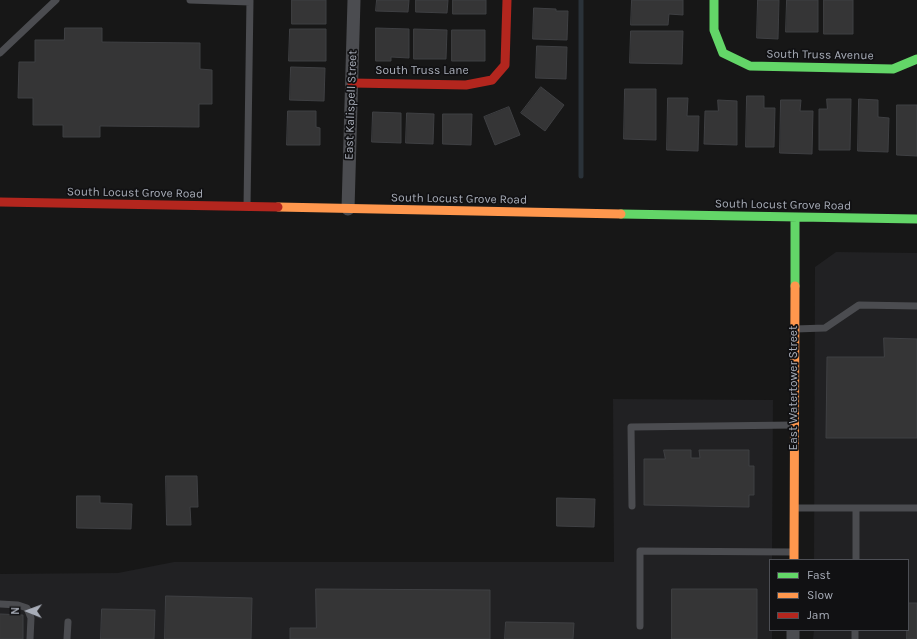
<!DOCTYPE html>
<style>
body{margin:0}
#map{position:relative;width:917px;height:639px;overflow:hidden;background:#171717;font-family:Karla,sans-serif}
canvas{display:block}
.legend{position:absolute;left:769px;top:559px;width:140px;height:72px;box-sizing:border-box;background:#111113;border:1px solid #4d4f55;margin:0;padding:5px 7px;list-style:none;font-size:12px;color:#a8adb8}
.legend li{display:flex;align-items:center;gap:8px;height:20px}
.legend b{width:20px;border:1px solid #4d4f55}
.north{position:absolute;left:8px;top:591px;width:40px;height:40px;-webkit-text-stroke:3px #111113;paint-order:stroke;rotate:271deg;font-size:11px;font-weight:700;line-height:16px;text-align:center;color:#a8adb8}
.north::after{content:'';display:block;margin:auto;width:14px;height:18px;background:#a8adb8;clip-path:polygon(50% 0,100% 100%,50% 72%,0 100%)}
</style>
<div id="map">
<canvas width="917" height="639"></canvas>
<ul class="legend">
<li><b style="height:5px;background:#63d668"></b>Fast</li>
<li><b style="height:5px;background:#ff974d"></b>Slow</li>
<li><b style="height:5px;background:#b3261e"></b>Jam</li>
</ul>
<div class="north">N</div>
</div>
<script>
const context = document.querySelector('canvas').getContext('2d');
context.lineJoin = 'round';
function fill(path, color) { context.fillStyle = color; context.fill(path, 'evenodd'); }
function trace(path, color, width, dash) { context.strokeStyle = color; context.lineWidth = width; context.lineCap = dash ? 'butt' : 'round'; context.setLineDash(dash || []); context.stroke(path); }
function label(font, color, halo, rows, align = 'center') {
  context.font = font + ' Karla,sans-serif'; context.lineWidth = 3.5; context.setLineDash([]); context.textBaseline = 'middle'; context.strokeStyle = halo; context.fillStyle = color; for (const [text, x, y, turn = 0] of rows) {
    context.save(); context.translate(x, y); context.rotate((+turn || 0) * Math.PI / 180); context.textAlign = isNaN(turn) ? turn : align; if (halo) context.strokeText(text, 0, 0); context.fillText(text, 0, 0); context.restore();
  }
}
const built = new Path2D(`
 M 836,252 L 917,253 L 917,639 L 813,639 L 814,630 L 908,630 L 908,560 L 814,560 L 815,267 Z
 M 613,399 L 773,400 L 772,560 L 770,560 L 770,630 L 772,630 L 772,639 L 0,639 L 0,574 L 118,573 L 174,562 L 614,562 Z`);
const stream = new Path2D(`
 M 581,176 L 581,0`);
const building = new Path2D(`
 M 292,0 L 326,0 L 326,24 L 292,24 Z
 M 377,0 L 409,0 L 408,12 L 376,11 Z
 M 416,0 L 448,0 L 447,13 L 416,12 Z
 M 453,0 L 486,0 L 486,14 L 453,14 Z
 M 632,0 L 683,0 L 683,15 L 669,14 L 668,25 L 631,25 Z
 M 758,0 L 779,0 L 778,39 L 757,38 Z
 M 787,0 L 818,0 L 818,32 L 786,32 Z
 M 824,0 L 853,0 L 853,34 L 824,34 Z
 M 534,8 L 556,9 L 556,11 L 568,11 L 567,40 L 533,39 Z
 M 65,28 L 102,28 L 102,42 L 200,43 L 200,69 L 212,70 L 212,104 L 199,104 L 199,127 L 100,126 L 100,137 L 63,137 L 63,125 L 33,125 L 33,98 L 18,98 L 19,62 L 35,62 L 35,40 L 64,40 Z
 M 376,28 L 409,29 L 409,58 L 391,57 L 391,61 L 376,61 Z
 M 290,29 L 326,29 L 326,61 L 289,61 Z
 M 414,29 L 447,30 L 446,59 L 414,59 Z
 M 452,30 L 485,30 L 485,61 L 452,61 Z
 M 631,31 L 683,31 L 682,64 L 630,63 Z
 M 537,46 L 567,47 L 566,79 L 536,78 Z
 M 291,67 L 325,68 L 324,101 L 290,100 Z
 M 541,87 L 564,105 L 545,131 L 521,113 Z
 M 625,89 L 656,89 L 656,140 L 624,139 Z
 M 747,96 L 764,96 L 764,108 L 775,108 L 774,147 L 746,147 Z
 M 668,98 L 688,98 L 687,116 L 699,116 L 698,151 L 667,150 Z
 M 827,99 L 851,99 L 850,150 L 819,150 L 819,109 L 827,109 Z
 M 859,99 L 878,100 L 878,117 L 889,118 L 888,152 L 858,151 Z
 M 718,100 L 737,101 L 737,145 L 704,144 L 705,111 L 718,111 Z
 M 781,100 L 801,100 L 800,111 L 813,111 L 812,154 L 780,153 Z
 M 897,105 L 917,105 L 917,156 L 897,155 Z
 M 509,107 L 520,135 L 495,145 L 484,117 Z
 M 288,111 L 316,111 L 316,127 L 320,128 L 320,145 L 287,145 Z
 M 373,112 L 401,113 L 401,143 L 372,142 Z
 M 407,113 L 434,114 L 433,144 L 406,143 Z
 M 443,114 L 472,114 L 471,145 L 443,144 Z
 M 884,338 L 917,339 L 917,438 L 826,438 L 827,357 L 884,357 Z
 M 664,450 L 691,450 L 691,458 L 700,458 L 699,450 L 749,450 L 749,466 L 754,466 L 754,495 L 749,495 L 749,507 L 644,505 L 644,459 L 665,459 Z
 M 166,476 L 197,476 L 198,507 L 190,507 L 191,525 L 167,525 Z
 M 77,496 L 100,496 L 100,503 L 132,504 L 131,529 L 77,528 Z
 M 557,498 L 595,499 L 594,527 L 557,526 Z
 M 316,589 L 490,590 L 490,639 L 290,639 L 290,628 L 316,628 Z
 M 672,589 L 757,589 L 757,639 L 672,639 Z
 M 166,596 L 252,598 L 251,639 L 165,639 Z
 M 908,603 L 917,603 L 917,639 L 907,639 Z
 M 102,609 L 155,610 L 154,639 L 101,639 Z
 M 0,614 L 23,615 L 23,639 L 0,639 Z
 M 506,622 L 574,623 L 573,639 L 505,639 Z`);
const lane = new Path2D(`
 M 190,0 L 250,2
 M 0,53 L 56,0
 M 247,207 L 250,0
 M 795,329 L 825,328 L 859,305 L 917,306
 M 632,506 L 631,427 L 794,425
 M 795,508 L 917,508
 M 856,560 L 856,508
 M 0,604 L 18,605 L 27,608 L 31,618 L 30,639
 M 640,626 L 640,551 L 793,552
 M 67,639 L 68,622
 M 855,639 L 855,630`);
const street = new Path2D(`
 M 348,209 L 354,0
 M 793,639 L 793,630`);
const fast = new Path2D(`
 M 714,0 L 714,30 L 723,53 L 750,66 L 893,69 L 917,59
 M 621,214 L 917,219
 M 795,286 L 795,217`);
const slow = new Path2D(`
 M 278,207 L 621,214
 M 794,560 L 795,286`);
const jam = new Path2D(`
 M 352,83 L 466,85 L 492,80 L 505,65 L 507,0
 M 0,202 L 278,207`);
const streetNames = [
 ["South Truss Avenue",820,55,1],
 ["South Truss Lane",422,71],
 ["East Kalispell Street",351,105,-88],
 ["South Locust Grove Road",135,193,1],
 ["South Locust Grove Road",459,199,1],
 ["South Locust Grove Road",783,205,1],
 ["East Watertower Street",794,388,-90]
];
fill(built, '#212123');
trace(stream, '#2a3239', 5);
fill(building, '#353536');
trace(building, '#3f4043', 1);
trace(lane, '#4b4c50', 7);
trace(street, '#4b4c50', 13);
trace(fast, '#63d668', 9);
trace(slow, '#ff974d', 9);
trace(jam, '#b3261e', 9);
label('12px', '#a8adb8', '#111113', streetNames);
</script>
